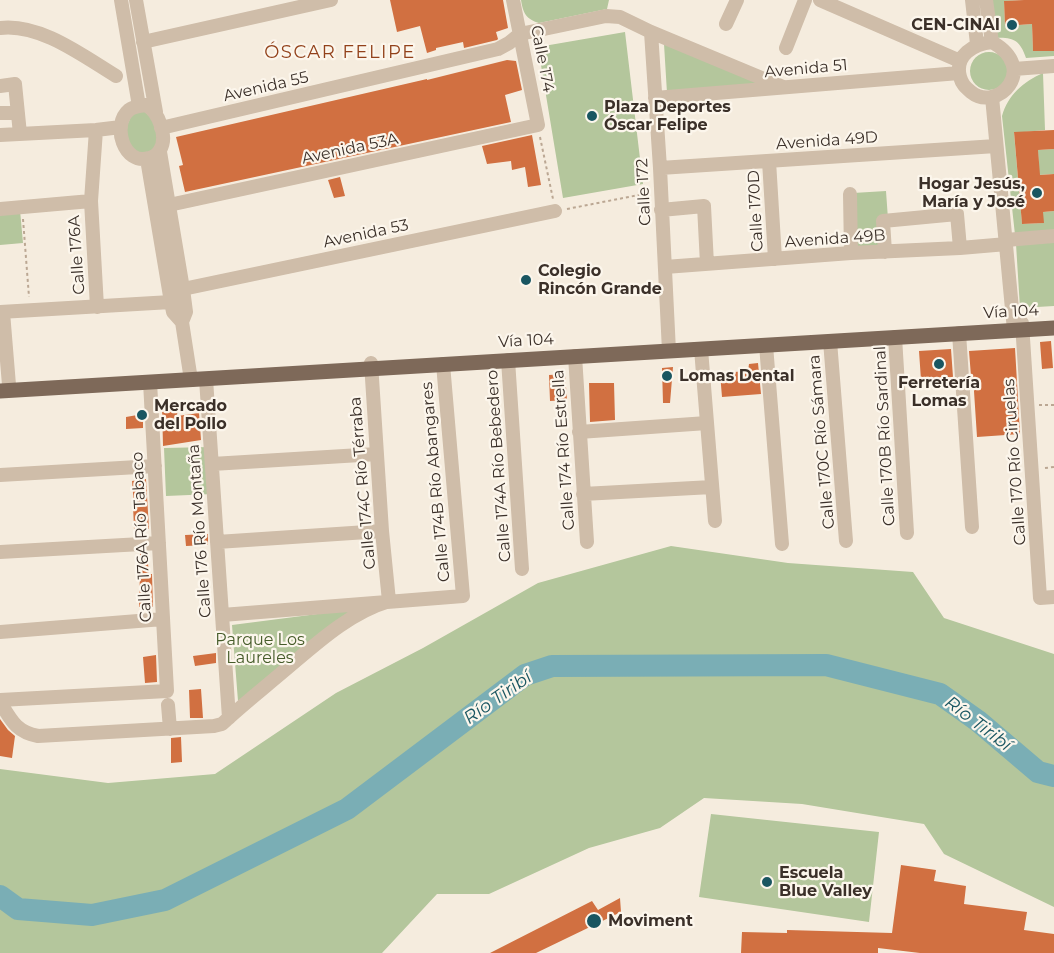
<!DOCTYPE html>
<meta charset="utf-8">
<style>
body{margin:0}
canvas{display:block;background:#f5ecde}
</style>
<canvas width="1054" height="953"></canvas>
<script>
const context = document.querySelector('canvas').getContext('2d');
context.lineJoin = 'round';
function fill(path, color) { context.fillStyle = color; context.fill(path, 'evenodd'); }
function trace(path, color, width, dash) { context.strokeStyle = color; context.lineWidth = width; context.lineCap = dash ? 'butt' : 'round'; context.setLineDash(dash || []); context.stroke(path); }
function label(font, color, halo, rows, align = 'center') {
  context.font = font + ' Montserrat,sans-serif'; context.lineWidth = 4.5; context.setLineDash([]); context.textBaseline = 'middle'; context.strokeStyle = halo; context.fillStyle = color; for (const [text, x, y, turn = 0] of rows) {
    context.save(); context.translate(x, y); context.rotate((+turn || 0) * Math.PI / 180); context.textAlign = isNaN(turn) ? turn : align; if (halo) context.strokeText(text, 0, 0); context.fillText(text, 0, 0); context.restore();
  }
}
const green = new Path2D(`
 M 521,0 L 609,0 L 607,9 L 539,23 C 526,19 523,13 521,0 Z
 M 991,0 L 1024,0 L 1004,1 L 1005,26 L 1032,24 L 1033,51 L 1047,51 L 1054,39 L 1054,56 L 1026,58 C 1020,40 1013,37 995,38 Z
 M 625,32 L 643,184 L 563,198 L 538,47 Z
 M 664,44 L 767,86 L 667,93 Z
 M970 71a19 19 0 1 1 38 0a19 19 0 1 1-38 0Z
 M 1043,73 L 1045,130 L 1014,133 L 1022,224 L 1043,223 L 1043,212 L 1054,211 L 1054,306 L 1020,308 L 1016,244 L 1002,116 C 1008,95 1023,82 1043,73 Z
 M 143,110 L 159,125 L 156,150 L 141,155 L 127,143 L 126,128 L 132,114 Z
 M 1054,149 L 1054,174 L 1039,175 L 1038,150 Z
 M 886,191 L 888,219 L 881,248 L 855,250 L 853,193 Z
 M 20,210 L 23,243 L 0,245 L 0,212 Z
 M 211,447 L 213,494 L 166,496 L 164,448 Z
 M 671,546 L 788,563 L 913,572 L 944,618 L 1054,654 L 1054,907 L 944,854 L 924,824 L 802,804 L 704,798 L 660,828 L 589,848 L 489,894 L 437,894 L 382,953 L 0,953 L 0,769 L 108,783 L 215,774 L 336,693 L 423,648 L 538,583 Z
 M 364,608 L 238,701 L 232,625 Z
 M 711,814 L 879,832 L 869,922 L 699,897 Z`);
const river = new Path2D(`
 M 0,896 L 18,909 L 92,915 L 165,900 L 347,809 L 525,675 L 552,666 L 826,665 L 940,694 L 978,721 L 1038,772 L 1054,776`);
const building = new Path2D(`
 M 390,0 L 503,0 L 508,28 L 496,32 L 498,39 L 497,40 L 464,48 L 463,42 L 436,48 L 436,50 L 427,53 L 420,26 L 397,32 Z
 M 1024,0 L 1054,0 L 1054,51 L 1033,51 L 1032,24 L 1005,26 L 1004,1 Z
 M 507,60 L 516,61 L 522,90 L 505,95 L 511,122 L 185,192 L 179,166 L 183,165 L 176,137 L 427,79 L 427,80 Z
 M 1054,130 L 1054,149 L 1038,150 L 1040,175 L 1054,174 L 1054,211 L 1043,212 L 1044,223 L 1022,224 L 1014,132 Z
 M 532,135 L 541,185 L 528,187 L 525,167 L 512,170 L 511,161 L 487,164 L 482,146 Z
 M 340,177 L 345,196 L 334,198 L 328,180 Z
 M 1051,341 L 1053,368 L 1042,369 L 1040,342 Z
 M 1015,348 L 1020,434 L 977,437 L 973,376 L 971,376 L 969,351 Z
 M 951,349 L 953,377 L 921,380 L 919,351 Z
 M 758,363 L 761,394 L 722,397 L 720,373 L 748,371 L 749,364 Z
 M 673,367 L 670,403 L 663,403 L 662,368 Z
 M 565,374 L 567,400 L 550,401 L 549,375 Z
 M 589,383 L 614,383 L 615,420 L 590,422 Z
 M 178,403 L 177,416 L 199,413 L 201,440 L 163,446 L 162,405 Z
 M 143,414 L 143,428 L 126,429 L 126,417 Z
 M 146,479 L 149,529 L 134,529 L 133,505 L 134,505 L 132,481 Z
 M 208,534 L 208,545 L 186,546 L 185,535 Z
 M 140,553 L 147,553 L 149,574 L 152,574 L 153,607 L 139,607 L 140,572 L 137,573 L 136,560 L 140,560 Z
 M 216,653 L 216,663 L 195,666 L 193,656 Z
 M 156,655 L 157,682 L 145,683 L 143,657 Z
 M 201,689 L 203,718 L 190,718 L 189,690 Z
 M 0,719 L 8,730 L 15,736 L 12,758 L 0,756 Z
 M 181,737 L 182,762 L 171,763 L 171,738 Z
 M 901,865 L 936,870 L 934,881 L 966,886 L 964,904 L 1027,912 L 1024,930 L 1054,934 L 1054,953 L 920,953 L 878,948 L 878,953 L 741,953 L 742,932 L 787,933 L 787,930 L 892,933 Z
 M 620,898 L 621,912 L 536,953 L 490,953 L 592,901 L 598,910 Z`);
const path = new Path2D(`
 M 540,137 L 553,199
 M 567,209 L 649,193
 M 23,219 L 29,297
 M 1039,405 L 1054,405
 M 1045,468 L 1054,467`);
const minor = new Path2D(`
 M 121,0 L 139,106
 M 136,0 L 156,112
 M 820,0 L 960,61
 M 972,0 L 977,44
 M 986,0 L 992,42
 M 726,24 L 737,0
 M 0,28 C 40,23 83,56 116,76
 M 651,32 L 660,168 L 669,351
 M 143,42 L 331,0
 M 992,42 C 1040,69 997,113 971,92 C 965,87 962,84 960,77 C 954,55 974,44 992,42 Z
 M 786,48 L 805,0
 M 1014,69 L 1054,66
 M 0,86 L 15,84 L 20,134
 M 992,97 L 1014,330
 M 655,98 L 959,73
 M 146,105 C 159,112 168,137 160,150 C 158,154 154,157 149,158 C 124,166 111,125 129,110 C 134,106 140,106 146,105 Z
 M 0,113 L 18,113
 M 161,128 L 498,49 L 509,43 L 520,34 L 606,16 L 620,17 L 651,32 L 783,87
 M 96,130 L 91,201 L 97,307
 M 0,135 L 96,130 L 121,127
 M 160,152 L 183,289 L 186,312 L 182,322
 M 147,159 L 171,302 L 173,312 L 182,322 L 191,380
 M 769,161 L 775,259
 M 660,168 L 996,146
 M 850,194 L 851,253
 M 169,205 L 538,125 L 513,0
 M 0,209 L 91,201
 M 661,210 L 704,206 L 707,264
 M 1006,240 L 1054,236
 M 885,252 L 883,221 L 957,214 L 960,248
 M 665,267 L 851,253 L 960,248 L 1007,244
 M 183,289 L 555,211
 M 0,312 L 171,302
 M 3,312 L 9,385
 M 1022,323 L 1040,598 L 1054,597
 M 959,333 L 972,527
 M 895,337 L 907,533
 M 830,341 L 846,541
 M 766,345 L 782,544
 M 701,349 L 715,521
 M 575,356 L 587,542
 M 508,360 L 522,569
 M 206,379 L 229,718
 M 579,432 L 707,423
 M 212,464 L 377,454
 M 0,475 L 155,466
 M 583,494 L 712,487
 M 217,542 L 382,531
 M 0,552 L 159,543
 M 222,615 L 463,596 L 443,364
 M 0,632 L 163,619
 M 0,700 L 167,691 L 150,382
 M 0,702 C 11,720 16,732 38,736 L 214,726 L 222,724 C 242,705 264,688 285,670 C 317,643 349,613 389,601 L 382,531 L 371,363
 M 168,705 L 170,729`);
const major = new Path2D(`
 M 0,391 L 1054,328`);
const markers = [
 [1012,25,6,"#1a5661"],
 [592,116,6,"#1a5661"],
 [1037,193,6,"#1a5661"],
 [526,280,6,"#1a5661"],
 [939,364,6,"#1a5661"],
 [667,376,6,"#1a5661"],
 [142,415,6,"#1a5661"],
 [767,882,6,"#1a5661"],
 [594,921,8,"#1a5661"]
];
const poiNames = [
 ["CEN-CINAI",1000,25,"right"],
 ["Plaza Deportes",604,107],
 ["Óscar Felipe",604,125],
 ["Hogar Jesús,",1025,184,"right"],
 ["María y José",1025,202,"right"],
 ["Colegio",538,271],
 ["Rincón Grande",538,289],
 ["Lomas Dental",679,376],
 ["Ferretería",939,383,"center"],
 ["Lomas",939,401,"center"],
 ["Mercado",154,406],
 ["del Pollo",154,424],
 ["Escuela",779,873],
 ["Blue Valley",779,891],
 ["Moviment",608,921]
];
const streetNames = [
 ["Calle 174",542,59,79],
 ["Avenida 51",806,69,-5],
 ["Avenida 55",266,87,-13],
 ["Avenida 49D",827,141,-4],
 ["Avenida 53A",350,149,-12],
 ["Calle 172",644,192,-93],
 ["Calle 170D",756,211,-93],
 ["Avenida 53",366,234,-12],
 ["Avenida 49B",835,239,-4],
 ["Calle 176A",77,255,-94],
 ["Vía 104",1011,312,-3],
 ["Vía 104",526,341,-3],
 ["Calle 170B Río Sardinal",885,436,-93],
 ["Calle 170C Río Sámara",822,442,-95],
 ["Calle 174 Río Estrella",564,450,-94],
 ["Calle 170 Río Ciruelas",1015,462,-94],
 ["Calle 174A Río Bebedero",499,466,-94],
 ["Calle 174B Río Abangares",436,482,-95],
 ["Calle 174C Río Térraba",363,483,-95],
 ["Calle 176 Río Montaña",200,531,-94],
 ["Calle 176A Río Tabaco",142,537,-93]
];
const parkNames = [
 ["Parque Los",260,640],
 ["Laureles",260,658]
];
const neighbourhoodNames = [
 ["ÓSCAR FELIPE",340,53]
];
const waterNames = [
 ["Río Tiribí",498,698,-35],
 ["Río Tiribí",978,724,37]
];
fill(green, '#b4c69c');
trace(river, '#7aaeb5', 22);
fill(building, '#d17041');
trace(path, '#bba793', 2, [3, 3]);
trace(minor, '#cfbda9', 14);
trace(major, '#7e6959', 15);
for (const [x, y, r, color] of markers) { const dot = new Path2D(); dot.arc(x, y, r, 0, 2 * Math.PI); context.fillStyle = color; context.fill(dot); trace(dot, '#fcf6ec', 2); }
label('bold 16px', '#3b3029', '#fcf6ec', poiNames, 'left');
label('16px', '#3b3029', '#fcf6ec', streetNames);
label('16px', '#465c2a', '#fcf6ec', parkNames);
context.letterSpacing = '1.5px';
label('18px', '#92411a', '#fcf6ec', neighbourhoodNames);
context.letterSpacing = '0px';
label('italic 18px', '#1a5661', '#fcf6ec', waterNames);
</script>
